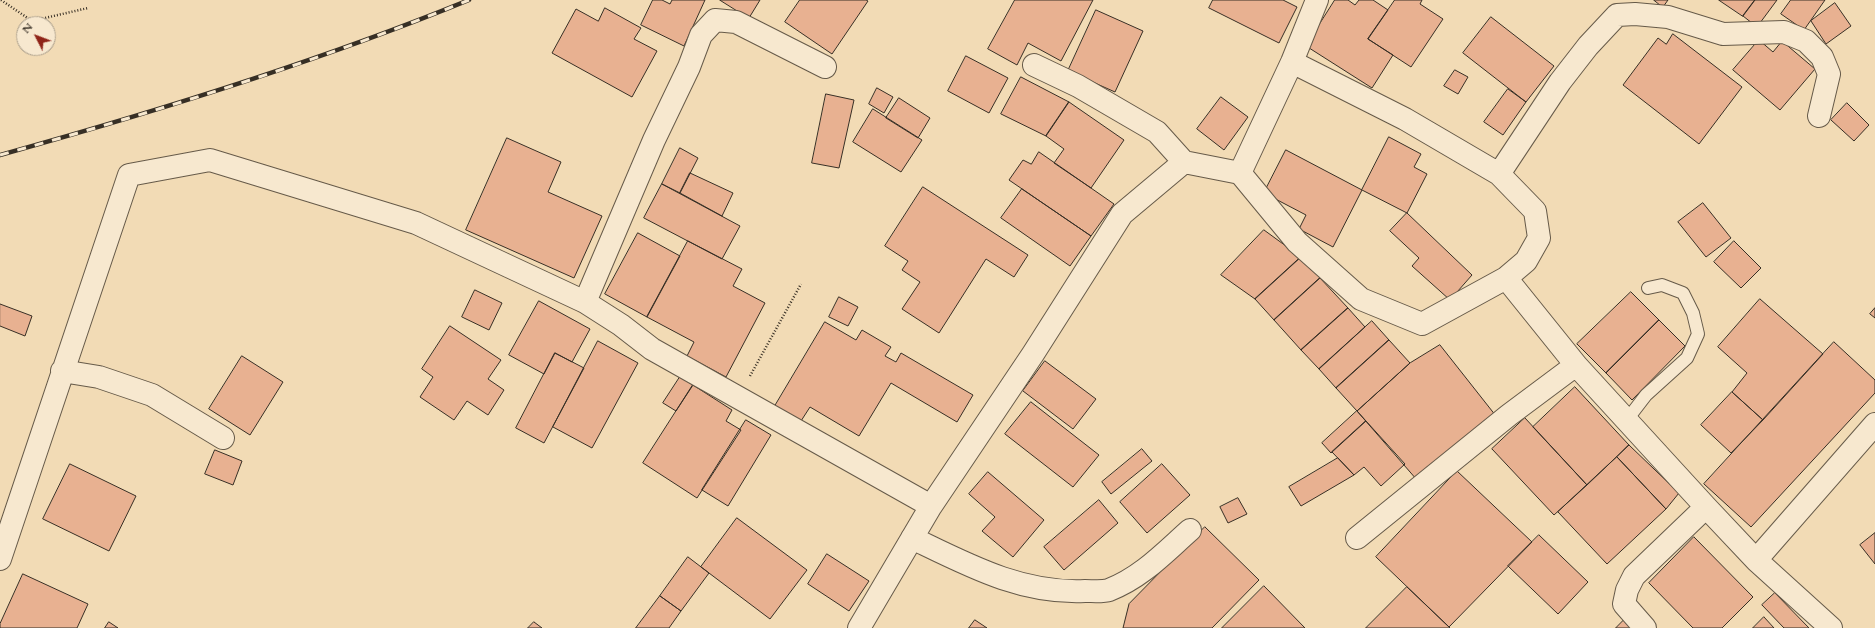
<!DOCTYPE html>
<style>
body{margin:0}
#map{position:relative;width:1875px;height:628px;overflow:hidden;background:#f2dbb5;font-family:Cardo,serif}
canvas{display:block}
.north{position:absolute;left:16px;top:16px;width:40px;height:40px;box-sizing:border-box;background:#f7e8cf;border:1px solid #aa9e8b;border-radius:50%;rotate:312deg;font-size:11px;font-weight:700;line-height:16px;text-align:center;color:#372f25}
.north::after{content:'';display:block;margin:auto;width:14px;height:18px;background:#8f2418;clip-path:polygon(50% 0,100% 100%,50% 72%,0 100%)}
</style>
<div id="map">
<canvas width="1875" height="628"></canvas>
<div class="north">N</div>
</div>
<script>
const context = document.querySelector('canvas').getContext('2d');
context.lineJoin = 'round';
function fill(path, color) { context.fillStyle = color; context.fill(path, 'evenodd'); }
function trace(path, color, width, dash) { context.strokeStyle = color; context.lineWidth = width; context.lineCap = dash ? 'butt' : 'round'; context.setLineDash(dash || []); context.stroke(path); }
const building = new Path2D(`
 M 653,0 L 662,0 L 670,4 L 672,0 L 705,0 L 684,46 L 641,25 Z
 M 720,0 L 760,0 L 749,18 Z
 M 800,0 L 866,0 L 868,1 L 832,54 L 785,22 Z
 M 1015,0 L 1093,0 L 1061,61 L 1028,43 L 1017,65 L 988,49 Z
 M 1213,0 L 1283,0 L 1297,7 L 1279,43 L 1209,8 Z
 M 1335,0 L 1348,0 L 1355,5 L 1359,0 L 1373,0 L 1388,10 L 1368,39 L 1393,55 L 1372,88 L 1306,46 Z
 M 1395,0 L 1422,0 L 1420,4 L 1443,19 L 1411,67 L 1368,39 Z
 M 1654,0 L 1668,0 L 1663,7 Z
 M 1719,0 L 1755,0 L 1743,16 Z
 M 1755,0 L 1777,0 L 1757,27 L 1743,16 Z
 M 1791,0 L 1825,0 L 1804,30 L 1781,14 Z
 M 1835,3 L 1851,26 L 1826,44 L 1811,21 Z
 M 605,8 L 641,28 L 634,39 L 657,51 L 632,97 L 552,53 L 576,9 L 598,21 Z
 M 1096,10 L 1143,31 L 1115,92 L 1068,71 Z
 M 1491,17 L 1554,66 L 1526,102 L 1463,53 Z
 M 1673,34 L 1742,87 L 1699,144 L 1623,85 L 1658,38 L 1666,44 Z
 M 1759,40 L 1773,52 L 1782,41 L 1815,69 L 1780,110 L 1733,70 Z
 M 966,56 L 1008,78 L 989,113 L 948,91 Z
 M 1455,70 L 1468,77 L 1458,94 L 1444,86 Z
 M 1021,77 L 1069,102 L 1046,136 L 1001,114 Z
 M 877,88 L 893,97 L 884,113 L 869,104 Z
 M 1508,89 L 1526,102 L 1503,135 L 1484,122 Z
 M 826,94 L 854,100 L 839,168 L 812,163 Z
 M 1221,97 L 1248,117 L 1224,150 L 1197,129 Z
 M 899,98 L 930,118 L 918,138 L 886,118 Z
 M 1069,102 L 1124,140 L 1091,188 L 1054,163 L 1064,149 L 1046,136 Z
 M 1847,103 L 1869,125 L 1854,141 L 1831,120 Z
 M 873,109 L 922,140 L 901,172 L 853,142 Z
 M 1389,137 L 1421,154 L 1414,167 L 1427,174 L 1407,213 L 1362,190 Z
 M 507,138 L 561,162 L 548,192 L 602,216 L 574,278 L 466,230 Z
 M 680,148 L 698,158 L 680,193 L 662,184 Z
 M 1286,150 L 1362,190 L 1333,247 L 1299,229 L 1306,215 L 1264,193 Z
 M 1039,152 L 1114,204 L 1091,236 L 1009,180 L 1023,160 L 1031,164 Z
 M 690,173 L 733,193 L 722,216 L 680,193 Z
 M 662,184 L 740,226 L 722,259 L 644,218 Z
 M 923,187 L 1028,255 L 1014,277 L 986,259 L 939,333 L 902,309 L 920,282 L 902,270 L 908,261 L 885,246 Z
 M 1022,189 L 1091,236 L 1070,266 L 1001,218 Z
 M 1703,203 L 1731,238 L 1706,257 L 1678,222 Z
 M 1407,213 L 1472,275 L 1450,300 L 1412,266 L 1419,258 L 1390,231 Z
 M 1264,230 L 1301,257 L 1255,299 L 1221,275 Z
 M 638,233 L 680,256 L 647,317 L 605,294 Z
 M 688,241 L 742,269 L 733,286 L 765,303 L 726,377 L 687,356 L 694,342 L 647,317 Z
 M 1734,241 L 1761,268 L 1741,288 L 1714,262 Z
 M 1301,257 L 1320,278 L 1274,320 L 1255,299 Z
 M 1320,278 L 1348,308 L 1301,350 L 1274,320 Z
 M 475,290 L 502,303 L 489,330 L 462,317 Z
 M 1631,292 L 1659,320 L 1606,373 L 1577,344 Z
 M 839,297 L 858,307 L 848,326 L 829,317 Z
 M 1760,299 L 1823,354 L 1763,420 L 1732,392 L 1747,373 L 1718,347 Z
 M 539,301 L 590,329 L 572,362 L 555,353 L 544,374 L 509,355 Z
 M 0,304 L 32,316 L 25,336 L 0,326 Z
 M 1348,308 L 1365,327 L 1319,369 L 1301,350 Z
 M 1875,308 L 1875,318 L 1870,314 Z
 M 1659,320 L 1685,346 L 1632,400 L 1606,373 Z
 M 1372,321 L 1389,340 L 1336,388 L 1319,369 Z
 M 825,322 L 856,340 L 862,330 L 891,347 L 885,356 L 896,362 L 901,353 L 973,395 L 957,422 L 891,383 L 859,436 L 810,407 L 801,421 L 775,406 Z
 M 450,326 L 501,360 L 488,379 L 504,390 L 488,415 L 467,401 L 454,420 L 420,397 L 433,377 L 422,369 Z
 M 1389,340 L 1410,363 L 1357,411 L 1336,388 Z
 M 598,341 L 638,363 L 592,448 L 553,427 Z
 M 1834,342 L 1875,380 L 1875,393 L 1751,527 L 1704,484 Z
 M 1440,345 L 1496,416 L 1417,480 L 1357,411 L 1410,363 Z
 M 555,353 L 584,368 L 544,443 L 516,428 Z
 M 242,356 L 283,382 L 250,435 L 209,409 Z
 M 1045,361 L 1096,399 L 1073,429 L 1023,391 Z
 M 680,377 L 693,385 L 676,411 L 663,403 Z
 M 693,385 L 732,410 L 726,421 L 741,430 L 697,498 L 643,463 Z
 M 1575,387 L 1629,445 L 1587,485 L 1533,427 Z
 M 1732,392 L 1763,420 L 1731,453 L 1701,425 Z
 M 1031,402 L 1099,455 L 1073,487 L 1005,434 Z
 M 1357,411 L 1366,421 L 1331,453 L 1322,443 Z
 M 1525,418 L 1587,485 L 1554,515 L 1492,449 Z
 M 746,420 L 771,435 L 728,506 L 702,490 Z
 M 1366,421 L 1405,464 L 1381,486 L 1364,467 L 1354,475 L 1332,452 Z
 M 1629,445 L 1679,493 L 1666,509 L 1617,457 Z
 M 1142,449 L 1152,461 L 1111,494 L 1102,482 Z
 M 215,450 L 242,461 L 233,485 L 205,474 Z
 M 1617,457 L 1666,509 L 1607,564 L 1558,512 Z
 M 1338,458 L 1354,475 L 1301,506 L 1289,487 Z
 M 70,464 L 136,496 L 109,551 L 43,519 Z
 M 1162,464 L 1190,495 L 1147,533 L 1120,502 Z
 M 1457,471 L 1532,542 L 1449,627 L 1376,557 Z
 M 988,472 L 1044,520 L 1013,557 L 982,531 L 995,517 L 969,494 Z
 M 1238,498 L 1247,514 L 1228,523 L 1220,507 Z
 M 1099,500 L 1118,523 L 1064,570 L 1044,547 Z
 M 737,518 L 807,570 L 770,619 L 701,567 Z
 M 1205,527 L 1259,580 L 1212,628 L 1123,628 L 1129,604 Z
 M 1875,533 L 1875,564 L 1860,545 Z
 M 1539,535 L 1588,582 L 1558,614 L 1508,566 Z
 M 1694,537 L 1753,597 L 1722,628 L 1693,628 L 1649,583 Z
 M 827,554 L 869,581 L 849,611 L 808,584 Z
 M 688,557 L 709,573 L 681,611 L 660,596 Z
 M 23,574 L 88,604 L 77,628 L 0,628 L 0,624 Z
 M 1264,586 L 1305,628 L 1222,628 Z
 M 1407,587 L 1449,627 L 1450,628 L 1366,628 Z
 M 1775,593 L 1809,628 L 1784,628 L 1762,605 Z
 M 660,596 L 681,611 L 669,628 L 636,628 Z
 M 1764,617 L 1774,628 L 1753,628 Z
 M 975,620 L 987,628 L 969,628 Z
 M 1624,620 L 1632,628 L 1616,628 Z
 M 109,622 L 118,628 L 105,628 Z
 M 534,622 L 542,628 L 528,628 Z`);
const path = new Path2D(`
 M 1,0 L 32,21 L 88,8
 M 750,376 L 801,284`);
const lane = new Path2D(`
 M 1626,421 L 1646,395 L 1687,358 L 1698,334 L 1693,313 L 1683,293 L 1662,285 L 1648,288`);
const street = new Path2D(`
 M 1034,65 L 1078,86 L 1157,132 L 1184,162
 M 1240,173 L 1297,242 L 1361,299 L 1422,324 L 1506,278 L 1526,261 L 1539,238 L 1535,211 L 1499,174 L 1405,119 L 1292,62
 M 1499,174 L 1560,82 L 1588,46 L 1617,15 L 1635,14 L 1668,17 L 1723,34 L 1784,32 L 1806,41 L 1822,57 L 1829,74 L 1819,116
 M 1506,278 L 1576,365 L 1706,507 L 1756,560 L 1831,628
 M 585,302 L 654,140 L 689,67 L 701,35 L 715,20 L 736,22 L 825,67
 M 62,371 L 99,377 L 152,395 L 223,438
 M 912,538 C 968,565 1021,594 1085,591 C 1093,591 1103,592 1109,590 C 1142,577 1164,553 1190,530
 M 1357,538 L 1509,415 L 1576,365
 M 0,559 L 129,175 L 210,160 L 416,223 L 585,302 L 621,325 L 652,349 L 931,506
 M 1756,560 L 1875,424
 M 859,628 L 931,506 L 1033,354 L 1122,214 L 1184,162 L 1240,173 L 1292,62 L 1317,0
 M 1645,628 L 1624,604 L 1627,590 L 1634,576 L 1706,507`);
const rail = new Path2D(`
 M 0,155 C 159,111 317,62 469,0`);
fill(building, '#e8b191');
trace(building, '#372f25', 1);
trace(lane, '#665a49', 14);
trace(street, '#665a49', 24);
trace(path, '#372f25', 2.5, [1, 2]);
trace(lane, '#f7e8cf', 12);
trace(street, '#f7e8cf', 22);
trace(rail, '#372f25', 4.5);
trace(rail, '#f7e8cf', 3, [9]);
</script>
